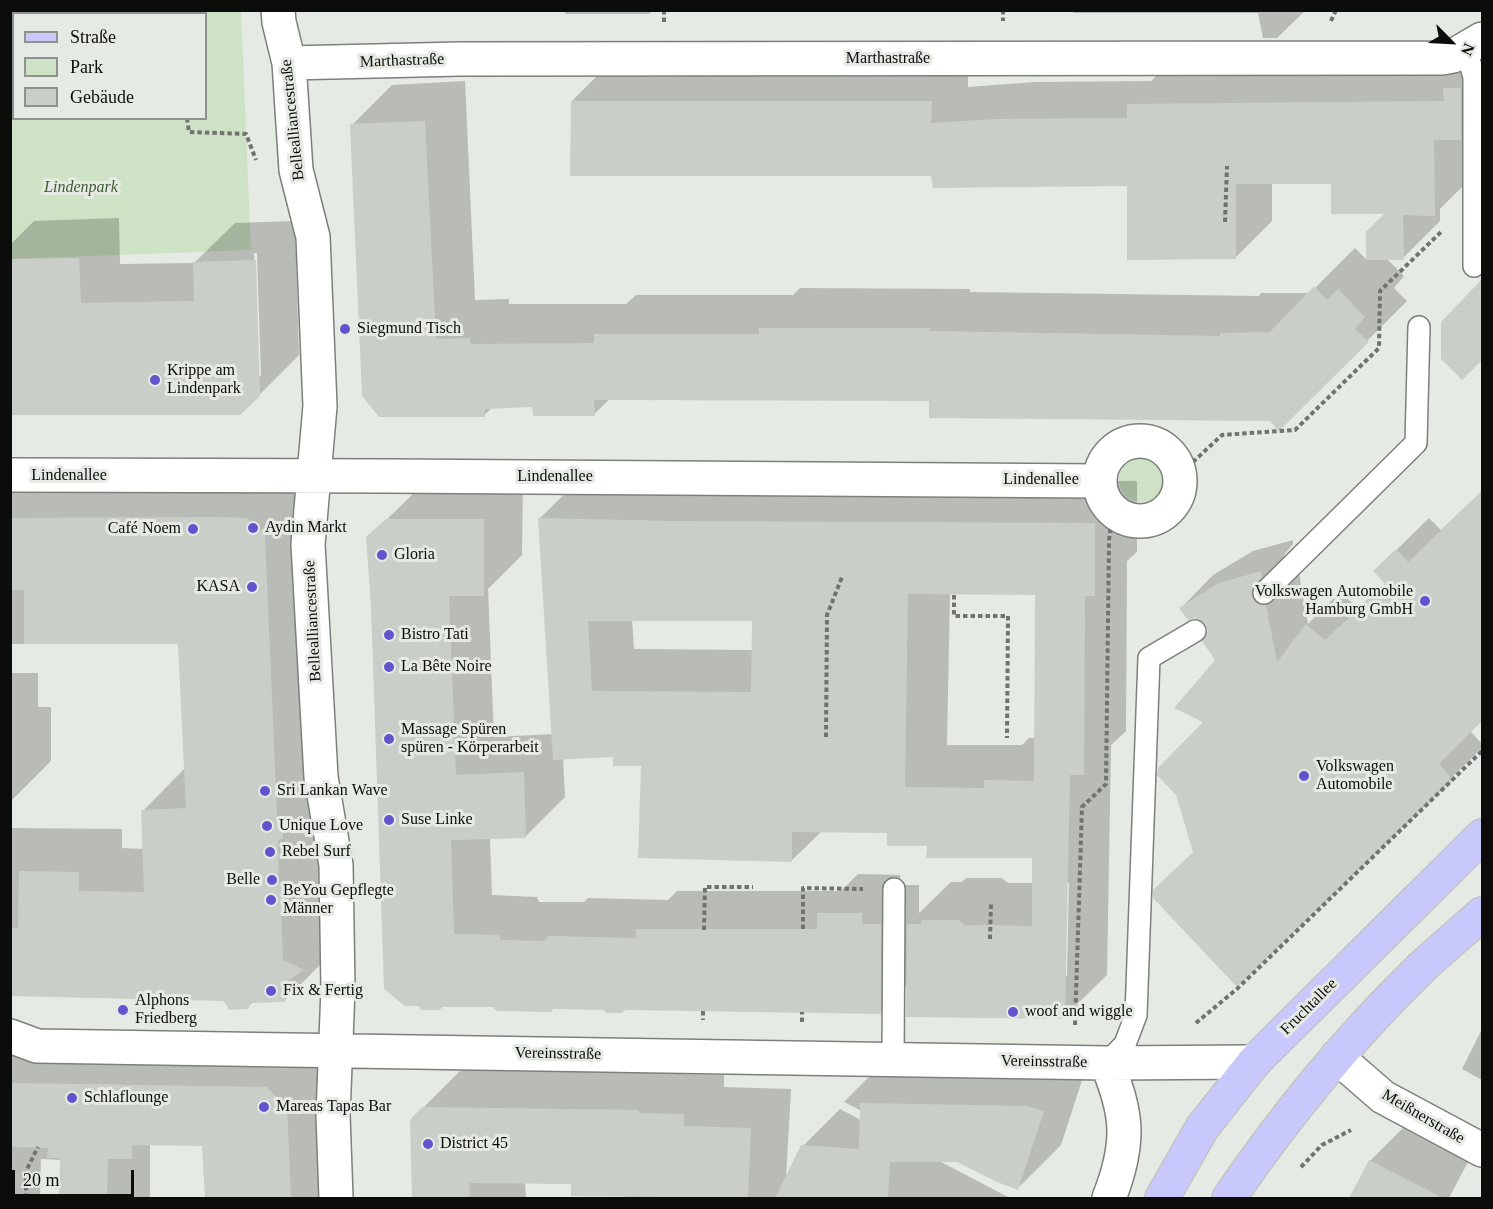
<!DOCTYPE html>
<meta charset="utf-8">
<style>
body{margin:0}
#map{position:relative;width:1493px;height:1209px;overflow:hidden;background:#e6eae4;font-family:Georgia,serif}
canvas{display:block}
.frame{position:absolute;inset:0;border:12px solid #0c0d0b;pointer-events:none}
.legend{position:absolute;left:12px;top:12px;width:195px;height:108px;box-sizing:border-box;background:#e6eae4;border:2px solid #8f928d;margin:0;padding:8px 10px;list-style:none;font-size:18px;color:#0c0d0b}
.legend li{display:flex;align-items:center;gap:12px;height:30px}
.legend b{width:30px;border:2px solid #8f928d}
.north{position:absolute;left:1421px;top:12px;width:60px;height:60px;-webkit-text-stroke:4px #e6eae4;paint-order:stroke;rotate:114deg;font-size:16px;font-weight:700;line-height:24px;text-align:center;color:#0c0d0b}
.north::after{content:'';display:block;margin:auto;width:21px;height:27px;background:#0c0d0b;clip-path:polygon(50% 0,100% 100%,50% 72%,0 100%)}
.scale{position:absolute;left:12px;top:1170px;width:122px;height:27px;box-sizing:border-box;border:3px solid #0c0d0b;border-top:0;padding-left:8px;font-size:18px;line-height:21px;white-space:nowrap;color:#0c0d0b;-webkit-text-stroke:4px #e6eae4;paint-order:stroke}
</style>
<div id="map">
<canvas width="1493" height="1209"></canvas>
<div class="frame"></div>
<ul class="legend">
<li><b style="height:8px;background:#c8c8fc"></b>Straße</li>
<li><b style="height:16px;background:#cee3c5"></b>Park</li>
<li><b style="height:16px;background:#cacec8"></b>Gebäude</li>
</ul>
<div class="north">N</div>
<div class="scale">20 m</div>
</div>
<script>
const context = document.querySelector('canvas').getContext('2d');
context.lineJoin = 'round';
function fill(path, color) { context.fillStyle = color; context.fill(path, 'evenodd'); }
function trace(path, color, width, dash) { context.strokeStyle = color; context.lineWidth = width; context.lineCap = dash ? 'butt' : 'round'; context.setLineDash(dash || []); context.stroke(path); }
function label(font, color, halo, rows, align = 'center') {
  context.font = font + ' Georgia,serif'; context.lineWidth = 6; context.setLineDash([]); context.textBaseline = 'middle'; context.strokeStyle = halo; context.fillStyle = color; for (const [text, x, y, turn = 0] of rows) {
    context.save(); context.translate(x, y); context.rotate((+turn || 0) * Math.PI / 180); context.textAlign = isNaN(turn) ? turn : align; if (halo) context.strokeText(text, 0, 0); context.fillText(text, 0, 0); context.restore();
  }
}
const green = new Path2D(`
 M 11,11 L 241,11 L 251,250 L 11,259 ZM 14,14 L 206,14 L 206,118 L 14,118 Z
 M1119 480a22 22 0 1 1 44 0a22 22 0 1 1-44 0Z`);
const shadow = new Path2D(`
 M 565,10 L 653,10 L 649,14 L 565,14 Z
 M 1073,10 L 1306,10 L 1277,38 L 1263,38 L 1258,13 L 1073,13 Z
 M 1482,45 L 1482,110 L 1472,177 L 1440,209 L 1440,221 L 1403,258 L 1386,258 L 1404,276 L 1394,288 L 1407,301 L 1279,429 L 1270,420 L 931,400 L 610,399 L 594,414 L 534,406 L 493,407 L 484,415 L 380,415 L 352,125 L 392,85 L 465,81 L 475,300 L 509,299 L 509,304 L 626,304 L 636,295 L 793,295 L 800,288 L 970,289 L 970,292 L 1259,296 L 1261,293 L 1310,293 L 1355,248 L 1367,260 L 1368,233 L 1387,213 L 1332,182 L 1272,183 L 1272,221 L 1235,258 L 1128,185 L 933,175 L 572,101 L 609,64 L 968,65 L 968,87 L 1035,82 L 1151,81 L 1165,67 Z
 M 119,218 L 120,264 L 194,263 L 235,223 L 295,221 L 299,355 L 259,395 L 10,413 L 10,245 L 34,221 ZM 254,253 L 257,253 L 261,376 L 258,376 Z
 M 1482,282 L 1482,358 L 1462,378 L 1443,323 Z
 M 10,468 L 308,491 L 328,957 L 284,1001 L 253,1002 L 247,1008 L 225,1000 L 10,995 L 10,828 L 122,829 L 122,848 L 144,849 L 143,811 L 185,768 L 180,643 L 10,644 Z
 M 583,476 L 713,479 L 1137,481 L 1137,552 L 1127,561 L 1126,731 L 1111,745 L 1107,975 L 1064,1017 L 908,984 L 880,1012 L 442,1005 L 373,607 L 368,538 L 426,481 L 523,481 L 522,555 L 488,589 L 494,737 L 553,734 L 540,518 ZM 950,593 L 1037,594 L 1035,738 L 1029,738 L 1022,745 L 947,745 ZM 632,619 L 754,619 L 753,650 L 634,649 ZM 615,755 L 642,765 L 791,861 L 822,831 L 888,831 L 928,845 L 1034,856 L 1033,883 L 1008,883 L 1002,878 L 966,878 L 962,882 L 951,882 L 919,913 L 919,885 L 900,885 L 900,875 L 858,874 L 841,891 L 677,891 L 668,900 L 588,898 L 584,902 L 539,902 L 537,897 L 492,895 L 490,838 L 526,836 L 565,797 L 563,758 ZM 1066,883 L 1069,883 L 1067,976 L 1064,976 Z
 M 1482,491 L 1482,719 L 1470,731 L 1482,744 L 1482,748 L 1237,985 L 1194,852 L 1206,722 L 1217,660 L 1207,623 L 1181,608 L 1213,575 L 1253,551 L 1293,540 L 1293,544 L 1284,555 L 1283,563 L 1299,573 L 1308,624 L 1340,592 L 1358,608 L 1386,583 L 1375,571 L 1429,518 L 1441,530 Z
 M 10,673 L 38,673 L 38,707 L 51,707 L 51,761 L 10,802 Z
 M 1482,1029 L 1482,1080 L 1462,1069 Z
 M 10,1040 L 330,1062 L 336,1198 L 206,1198 L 204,1144 L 150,1144 L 150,1198 L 61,1198 L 61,1160 L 41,1159 L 40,1198 L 10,1198 Z
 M 886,1060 L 1086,1068 L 1061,1145 L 1018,1188 L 998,1181 L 844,1102 Z
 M 463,1068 L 679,1071 L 678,1074 L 724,1075 L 724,1087 L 791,1089 L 786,1178 L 801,1148 L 840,1109 L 1010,1198 L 625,1198 L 625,1196 L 572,1183 L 525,1182 L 526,1198 L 414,1198 L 411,1120 Z
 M 1403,1128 L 1468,1162 L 1449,1198 L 1351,1198 L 1370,1161 Z`);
const building = new Path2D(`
 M 1443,88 L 1461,88 L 1461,140 L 1434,140 L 1435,216 L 1403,215 L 1404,260 L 1366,260 L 1366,232 L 1384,214 L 1331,214 L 1331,184 L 1236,184 L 1236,259 L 1127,260 L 1127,186 L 933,188 L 931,176 L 570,176 L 571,101 L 932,101 L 931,123 L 997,119 L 1127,118 L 1127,104 L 1444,101 Z
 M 425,121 L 436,339 L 470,338 L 470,344 L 594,343 L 594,334 L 759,334 L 759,328 L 930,328 L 930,331 L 1220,336 L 1220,333 L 1270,332 L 1314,286 L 1327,300 L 1338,289 L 1365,317 L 1355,329 L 1369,342 L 1279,431 L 1270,421 L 929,418 L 929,401 L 594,400 L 595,416 L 533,416 L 532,407 L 485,409 L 485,417 L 379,417 L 362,396 L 350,124 Z
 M 79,258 L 81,303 L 194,301 L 193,262 L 256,260 L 260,396 L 240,415 L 10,415 L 10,259 Z
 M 1482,279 L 1482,360 L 1462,380 L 1441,359 L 1441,322 Z
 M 1482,491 L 1482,721 L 1439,764 L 1453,780 L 1237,987 L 1153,898 L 1153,890 L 1193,852 L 1176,795 L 1157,775 L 1158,768 L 1203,722 L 1174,708 L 1215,660 L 1202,641 L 1208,631 L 1206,624 L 1195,618 L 1188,620 L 1179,608 L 1219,583 L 1261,571 L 1262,577 L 1252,589 L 1252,596 L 1255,602 L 1266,605 L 1277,662 L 1306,624 L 1325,640 L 1385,584 L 1373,571 L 1396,549 L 1408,562 Z
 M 211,517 L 247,518 L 265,535 L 277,816 L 283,819 L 283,838 L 278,841 L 279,883 L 285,886 L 286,905 L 281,909 L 283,960 L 304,970 L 284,983 L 285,1002 L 251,1003 L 248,1009 L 229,1010 L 224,1001 L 10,996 L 10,928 L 18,928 L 19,871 L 79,872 L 79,891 L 144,892 L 141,810 L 186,808 L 178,644 L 24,644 L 24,590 L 12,590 L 12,580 L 10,580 L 10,518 Z
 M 538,518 L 670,521 L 1095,523 L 1095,596 L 1085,596 L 1084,775 L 1070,775 L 1065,1019 L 906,1017 L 907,924 L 921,924 L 922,920 L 958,920 L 965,925 L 1032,926 L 1032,858 L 926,858 L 927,846 L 887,846 L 887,833 L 792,832 L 792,862 L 638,858 L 641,766 L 613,766 L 613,757 L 553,760 ZM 908,594 L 1035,595 L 1034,781 L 984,780 L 984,788 L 905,787 ZM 588,621 L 752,621 L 751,692 L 592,691 Z
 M 386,519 L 484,519 L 484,596 L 449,596 L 456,775 L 524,772 L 526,838 L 451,840 L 454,934 L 499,935 L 501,940 L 544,941 L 548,936 L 636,938 L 636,929 L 817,929 L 817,913 L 862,913 L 862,924 L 881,924 L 881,1014 L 626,1010 L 622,1013 L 607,1013 L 603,1010 L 553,1009 L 552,1012 L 497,1011 L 493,1007 L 442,1007 L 440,1010 L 421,1010 L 419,1006 L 405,1006 L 384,989 L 371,607 L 366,537 Z
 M 10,1083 L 266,1087 L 287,1106 L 291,1198 L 205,1198 L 202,1146 L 132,1145 L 132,1159 L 108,1159 L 107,1198 L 59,1198 L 60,1158 L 47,1158 L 48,1148 L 10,1147 Z
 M 860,1103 L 1027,1106 L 1044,1111 L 1018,1190 L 997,1182 L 957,1162 L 890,1162 L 888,1198 L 775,1198 L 801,1145 L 859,1149 Z
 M 422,1107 L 639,1110 L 639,1113 L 684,1114 L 684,1126 L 751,1128 L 748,1198 L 571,1196 L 571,1184 L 469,1183 L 470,1198 L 412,1198 L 410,1120 Z
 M 1369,1160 L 1443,1198 L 1349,1198 Z`);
const path = new Path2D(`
 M 664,10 L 664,23
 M 1003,10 L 1003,21
 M 184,14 L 192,10
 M 1331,21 L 1336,10
 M 10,35 L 14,35
 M 187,118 L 189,132 L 246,134 L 256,160
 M 1225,222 L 1227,166
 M 1179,468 L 1194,461 L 1222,435 L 1295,430 L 1379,348 L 1380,291 L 1443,230
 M 954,595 L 954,616 L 1008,616 L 1007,738
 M 826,737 L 827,615 L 842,577
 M 803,929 L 803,888 L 863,889
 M 704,930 L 705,887 L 753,887
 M 990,939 L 991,904
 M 703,1011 L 703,1020
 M 802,1022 L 802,1012
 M 1196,1023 L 1238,988 L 1482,751
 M 1075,1025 L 1082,807 L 1106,784 L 1109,540 L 1112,515
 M 1301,1167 L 1322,1145 L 1351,1130
 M 26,1198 L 26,1171 L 38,1147`);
const service = new Path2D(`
 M 1466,49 L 1474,77 L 1474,266
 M 1264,593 L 1416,443 L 1419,327
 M 893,1060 L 894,889
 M 1107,1063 L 1125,1044 L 1136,1015 L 1149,658 L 1195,631`);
const minor = new Path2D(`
 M 278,10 L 279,22 L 289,63 L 296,170 L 313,237 L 320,406 L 308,544 L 321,777 L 336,865 L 338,989 L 333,1115 L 336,1198
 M 289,63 L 460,59 L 1442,58 L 1453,56 L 1482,39
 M1100 481a40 40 0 1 1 80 0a40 40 0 1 1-80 0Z
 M 10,475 L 389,476 L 1099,481
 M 10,1036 L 37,1046 L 1107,1063 L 1254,1062
 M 1337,1057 L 1383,1097 L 1482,1150
 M 1107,1063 C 1115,1084 1124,1108 1124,1131 C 1124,1153 1117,1178 1109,1198`);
const primary = new Path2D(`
 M 1162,1198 L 1202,1128 L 1254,1062 L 1482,836
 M 1229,1198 C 1285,1116 1349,1038 1420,969 C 1440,950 1462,932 1482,914`);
const markers = [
 [345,329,6,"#6254cd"],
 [155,380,6,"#6254cd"],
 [253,528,6,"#6254cd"],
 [193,529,6,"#6254cd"],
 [382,555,6,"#6254cd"],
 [252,587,6,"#6254cd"],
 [1425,601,6,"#6254cd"],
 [389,635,6,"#6254cd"],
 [389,667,6,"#6254cd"],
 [389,739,6,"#6254cd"],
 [1304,776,6,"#6254cd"],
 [265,791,6,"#6254cd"],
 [389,820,6,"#6254cd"],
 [267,826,6,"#6254cd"],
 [270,852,6,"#6254cd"],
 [272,880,6,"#6254cd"],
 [271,900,6,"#6254cd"],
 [271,991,6,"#6254cd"],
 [123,1010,6,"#6254cd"],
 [1013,1012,6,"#6254cd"],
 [72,1098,6,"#6254cd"],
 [264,1107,6,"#6254cd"],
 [428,1144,6,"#6254cd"]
];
const streetNames = [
 ["Marthastraße",888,59],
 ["Marthastraße",402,61,-2],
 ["Bellealliancestraße",293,120,-96],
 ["Lindenallee",69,476],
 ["Lindenallee",555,477],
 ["Lindenallee",1041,480],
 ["Bellealliancestraße",313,621,-93],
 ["Fruchtallee",1309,1007,-45],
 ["Vereinsstraße",558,1054,1],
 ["Vereinsstraße",1044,1062,1],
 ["Meißnerstraße",1423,1117,30]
];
const parkNames = [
 ["Lindenpark",81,188]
];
const poiNames = [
 ["Siegmund Tisch",357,329],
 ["Krippe am",167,371],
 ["Lindenpark",167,389],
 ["Aydin Markt",265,528],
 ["Café Noem",181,529,"right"],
 ["Gloria",394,555],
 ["KASA",240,587,"right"],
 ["Volkswagen Automobile",1413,592,"right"],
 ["Hamburg GmbH",1413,610,"right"],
 ["Bistro Tati",401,635],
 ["La Bête Noire",401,667],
 ["Massage Spüren",401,730],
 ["spüren - Körperarbeit",401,748],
 ["Volkswagen",1316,767],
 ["Automobile",1316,785],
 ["Sri Lankan Wave",277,791],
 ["Suse Linke",401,820],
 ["Unique Love",279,826],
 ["Rebel Surf",282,852],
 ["Belle",260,880,"right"],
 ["BeYou Gepflegte",283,891],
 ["Männer",283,909],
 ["Fix & Fertig",283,991],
 ["Alphons",135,1001],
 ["Friedberg",135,1019],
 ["woof and wiggle",1025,1012],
 ["Schlaflounge",84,1098],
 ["Mareas Tapas Bar",276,1107],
 ["District 45",440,1144]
];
fill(green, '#cee3c5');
fill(shadow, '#0003');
fill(building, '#cacec8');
trace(service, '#7c807b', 24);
trace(minor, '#7c807b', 36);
trace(primary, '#c5c5c4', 36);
trace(path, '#70736f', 4, [4.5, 3]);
trace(service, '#fff', 21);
trace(minor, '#fff', 33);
trace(primary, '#c8c8fc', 33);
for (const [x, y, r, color] of markers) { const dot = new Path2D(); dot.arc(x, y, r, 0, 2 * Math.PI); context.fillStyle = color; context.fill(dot); trace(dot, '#e6eae4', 2); }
label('16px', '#0c0d0b', '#e6eae4', streetNames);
label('italic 16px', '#3c5d2d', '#e6eae4', parkNames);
label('16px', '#0c0d0b', '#e6eae4', poiNames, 'left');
</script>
